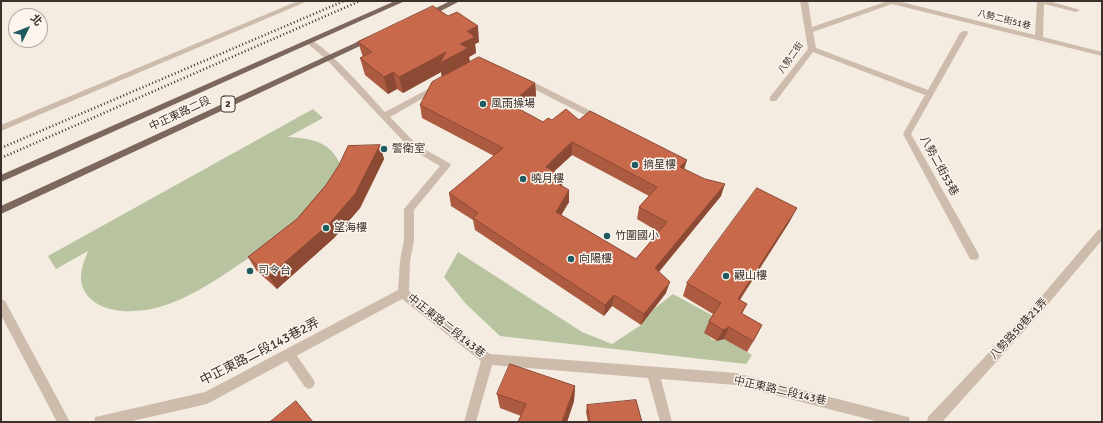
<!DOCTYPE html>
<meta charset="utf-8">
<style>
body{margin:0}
#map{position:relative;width:1103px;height:423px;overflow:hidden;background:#f4ebe1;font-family:Signika,"Noto Sans TC",sans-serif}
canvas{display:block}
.frame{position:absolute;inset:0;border:2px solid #3b302b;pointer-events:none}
.north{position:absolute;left:8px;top:8px;width:40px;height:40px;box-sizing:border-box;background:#fbf5ee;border:1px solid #aea6a0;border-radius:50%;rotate:47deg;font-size:11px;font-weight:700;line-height:16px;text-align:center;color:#3b302b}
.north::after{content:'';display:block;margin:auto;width:14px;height:18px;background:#1f5a5e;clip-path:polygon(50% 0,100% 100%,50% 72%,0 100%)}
</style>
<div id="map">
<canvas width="1103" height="423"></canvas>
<div class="frame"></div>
<div class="north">北</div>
</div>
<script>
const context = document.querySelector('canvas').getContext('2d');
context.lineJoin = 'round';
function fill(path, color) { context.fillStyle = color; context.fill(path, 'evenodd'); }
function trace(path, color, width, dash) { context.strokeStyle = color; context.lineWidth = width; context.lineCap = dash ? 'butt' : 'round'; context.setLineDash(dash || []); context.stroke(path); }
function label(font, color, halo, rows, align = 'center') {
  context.font = font + ' Signika,"Noto Sans TC",sans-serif'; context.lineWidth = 3; context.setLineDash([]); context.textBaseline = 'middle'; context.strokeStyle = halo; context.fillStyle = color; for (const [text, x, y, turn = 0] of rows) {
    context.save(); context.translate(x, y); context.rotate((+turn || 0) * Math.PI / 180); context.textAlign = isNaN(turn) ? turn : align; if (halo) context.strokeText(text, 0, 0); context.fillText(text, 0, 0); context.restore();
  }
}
const green = new Path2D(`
 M 313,109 L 323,118 L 288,137 C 313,139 328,140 341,165 C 335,176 319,211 312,218 C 302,228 275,242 261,250 C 220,276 174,315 122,311 C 111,310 100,307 92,300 C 75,285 81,269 88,251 L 56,269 L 48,256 Z
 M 458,252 L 582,332 L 612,344 L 641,325 L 655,308 L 673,294 L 715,317 L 707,334 L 711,339 L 717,341 L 723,338 L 752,355 L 746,364 L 500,336 L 466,304 L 444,277 Z`);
const service = new Path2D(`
 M 298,1 L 308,1 L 1,131 L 1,125 Z
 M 390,119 L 393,120 L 417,145 L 449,163 L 451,165 L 414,210 L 414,240 L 413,243 L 405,243 L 404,240 L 404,209 L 440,166 L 411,149 L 387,124 L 386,122 L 387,120 Z
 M 289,348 L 293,350 L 313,379 L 315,383 L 313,387 L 309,389 L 305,387 L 285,358 L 283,354 L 285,350 Z`);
const minor = new Path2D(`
 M 800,1 L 808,1 L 812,27 L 888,1 L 897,1 L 1035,35 L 1037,1 L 1049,1 L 1080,10 L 1076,12 L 1044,4 L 1043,37 L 1102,52 L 1102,56 L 892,4 L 813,32 L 816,48 L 928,90 L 960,33 L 964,31 L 967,31 L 968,33 L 911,134 L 978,253 L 979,256 L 978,259 L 974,260 L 970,259 L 903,134 L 925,95 L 813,52 L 776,101 L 770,101 L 770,97 L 808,49 Z
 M 308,40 C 320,38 374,100 385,112 L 434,86 L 437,85 L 441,88 L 390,117 L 394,122 L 393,124 L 387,124 L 326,59 L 308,44 Z
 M 523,77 L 603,117 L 604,119 L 603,121 L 597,121 L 520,82 L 519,80 Z
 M 1102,229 L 1102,240 L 1043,310 L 942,422 L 927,422 L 928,417 L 1035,304 L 1098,230 Z
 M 409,236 L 413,237 L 414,240 L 410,261 L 409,291 L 490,354 L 736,373 L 904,416 L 909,417 L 910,422 L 879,422 L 736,385 L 661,379 L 672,422 L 660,422 L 648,378 L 492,365 L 476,422 L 464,422 L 481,361 L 402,299 L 207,404 L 128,422 L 94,422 L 95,417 L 100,416 L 205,392 L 398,290 L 400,261 L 404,240 L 405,237 Z
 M 1,299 L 5,301 L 70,422 L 57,422 L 1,315 Z`);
const primary = new Path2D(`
 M 395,1 L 405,1 L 1,182 L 1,175 Z
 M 450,1 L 460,1 L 429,17 L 422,15 Z
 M 368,37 L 371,37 L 375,39 L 1,214 L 1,206 Z`);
const rail = new Path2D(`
 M 1,148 L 344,1
 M 1,158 L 360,1`);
const wall = new Path2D(`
 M 358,42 L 479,42 L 475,44 L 476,53 L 469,57 L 470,62 L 535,83 L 536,96 L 520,110 L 543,122 L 552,120 L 579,120 L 684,169 L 721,196 L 659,272 L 666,293 L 641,325 L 612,306 L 604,316 L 475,230 L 473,220 L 451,206 L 449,193 L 494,156 L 422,118 L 420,105 L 442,77 L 441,72 L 403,93 L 397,89 L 388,94 L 365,75 L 360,58 L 363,57 ZM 572,155 L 649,196 L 639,207 L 637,219 L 659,232 L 636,259 L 561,215 L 569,202 L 562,185 L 562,176 L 554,171 Z
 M 380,145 L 384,159 L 360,208 L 334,238 L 277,289 L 256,270 L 248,257 L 297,219 L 326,185 Z
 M 790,221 L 740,300 L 747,304 L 742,314 L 762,325 L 747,352 L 724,339 L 717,341 L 704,333 L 709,321 L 713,314 L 683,296 L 687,283 Z
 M 575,386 L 574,401 L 567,422 L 518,422 L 521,416 L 500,408 L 497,394 Z
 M 587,405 L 642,422 L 588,422 L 586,412 Z`);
const shadedWall = new Path2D(`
 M 478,26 L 479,42 L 475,44 L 476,53 L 469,57 L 470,65 L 442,79 L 441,72 L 403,93 L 399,77 L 460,44 L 467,31 Z
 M 393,72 L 397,89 L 388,94 L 384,77 Z
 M 535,83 L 536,96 L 511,117 L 510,104 Z
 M 572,142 L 572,155 L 546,179 L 546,167 Z
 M 380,145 L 384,159 L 360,208 L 334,238 L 277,289 L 269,276 Z
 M 687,160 L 683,173 L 680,167 Z
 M 562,176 L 562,188 L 555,182 Z
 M 725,184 L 721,196 L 652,280 L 655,268 Z
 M 569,190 L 569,202 L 556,224 L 556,212 Z
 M 797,208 L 790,221 L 732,311 L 738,299 Z
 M 670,282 L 666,293 L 641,325 L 644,314 Z
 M 614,295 L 612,306 L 604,316 L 605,305 Z
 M 762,325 L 756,337 L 747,352 L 753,341 Z
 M 729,327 L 724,339 L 717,341 L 723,330 Z
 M 575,386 L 574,401 L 567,422 L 562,422 Z`);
const building = new Path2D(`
 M 433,6 L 448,16 L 457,12 L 478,26 L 467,31 L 475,37 L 460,44 L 468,48 L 440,63 L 446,52 L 399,77 L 393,72 L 384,77 L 360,58 L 372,52 L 358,42 Z
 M 479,57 L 535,83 L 510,104 L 543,122 L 548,118 L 552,120 L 566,109 L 579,120 L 590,111 L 687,160 L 680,167 L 705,179 L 725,184 L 655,268 L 670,282 L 644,314 L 614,295 L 605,305 L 473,218 L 478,213 L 449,193 L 503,148 L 420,105 L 432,82 ZM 572,142 L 657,187 L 639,207 L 667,222 L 636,259 L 556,212 L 569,190 L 555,182 L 562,176 L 546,167 Z
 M 380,145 L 355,194 L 328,225 L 269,276 L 248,257 L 297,219 L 326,185 L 339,165 L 348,146 Z
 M 757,188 L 797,208 L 738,299 L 747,304 L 741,313 L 762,325 L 753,341 L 729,327 L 723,330 L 709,321 L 721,303 L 687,283 Z
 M 510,364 L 575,386 L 562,422 L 518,422 L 526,404 L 497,394 Z
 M 636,400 L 642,422 L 590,422 L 587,405 Z
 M 296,401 L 313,422 L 270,422 Z`);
const markers = [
 [483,104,4,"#1f5a5e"],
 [384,149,4,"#1f5a5e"],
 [635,165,4,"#1f5a5e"],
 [523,179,4,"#1f5a5e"],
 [326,228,4,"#1f5a5e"],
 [607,236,4,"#1f5a5e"],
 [571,259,4,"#1f5a5e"],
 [250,271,4,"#1f5a5e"],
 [726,276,4,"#1f5a5e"]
];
const farStreetnames = [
 ["八勢二街51巷",1004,20,14],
 ["八勢二街",791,58,-55]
];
const shields = [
 [228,104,14]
];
const shieldNames = [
 ["2",228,104]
];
const poiNames = [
 ["風雨操場",491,104],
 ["警衛室",392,149],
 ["摘星樓",643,165],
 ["曉月樓",531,179],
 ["望海樓",334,228],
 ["竹圍國小",615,236],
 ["向陽樓",579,259],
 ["司令台",258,271],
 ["觀山樓",734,276]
];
const streetNames = [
 ["中正東路二段",180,114,-25],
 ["八勢二街53巷",939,166,61],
 ["中正東路二段143巷",446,326,38],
 ["八勢路50巷21弄",1019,329,-47],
 ["中正東路二段143巷",780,391,13]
];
const nearStreetnames = [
 ["中正東路二段143巷2弄",260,352,-27]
];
fill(green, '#b8c4a0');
fill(service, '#cdbbac');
fill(minor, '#cdbbac');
fill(primary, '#7d675c');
trace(rail, '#3b302b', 2.5, [1, 2.5]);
fill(wall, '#ac5a40');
fill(shadedWall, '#8c4a34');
fill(building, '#c8694b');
trace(building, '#8c4a34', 1);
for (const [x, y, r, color] of markers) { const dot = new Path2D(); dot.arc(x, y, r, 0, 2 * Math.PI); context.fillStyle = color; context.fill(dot); trace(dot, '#fbf5ee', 1.5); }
label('9px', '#3b302b', '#fbf5ee', farStreetnames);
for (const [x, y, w] of shields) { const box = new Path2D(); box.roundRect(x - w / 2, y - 8, w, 16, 3); context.fillStyle = '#fbf5ee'; context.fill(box); trace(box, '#3b302b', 1); }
label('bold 10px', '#3b302b', null, shieldNames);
label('11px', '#3b302b', '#fbf5ee', poiNames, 'left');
label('11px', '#3b302b', '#fbf5ee', streetNames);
label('13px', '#3b302b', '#fbf5ee', nearStreetnames);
</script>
